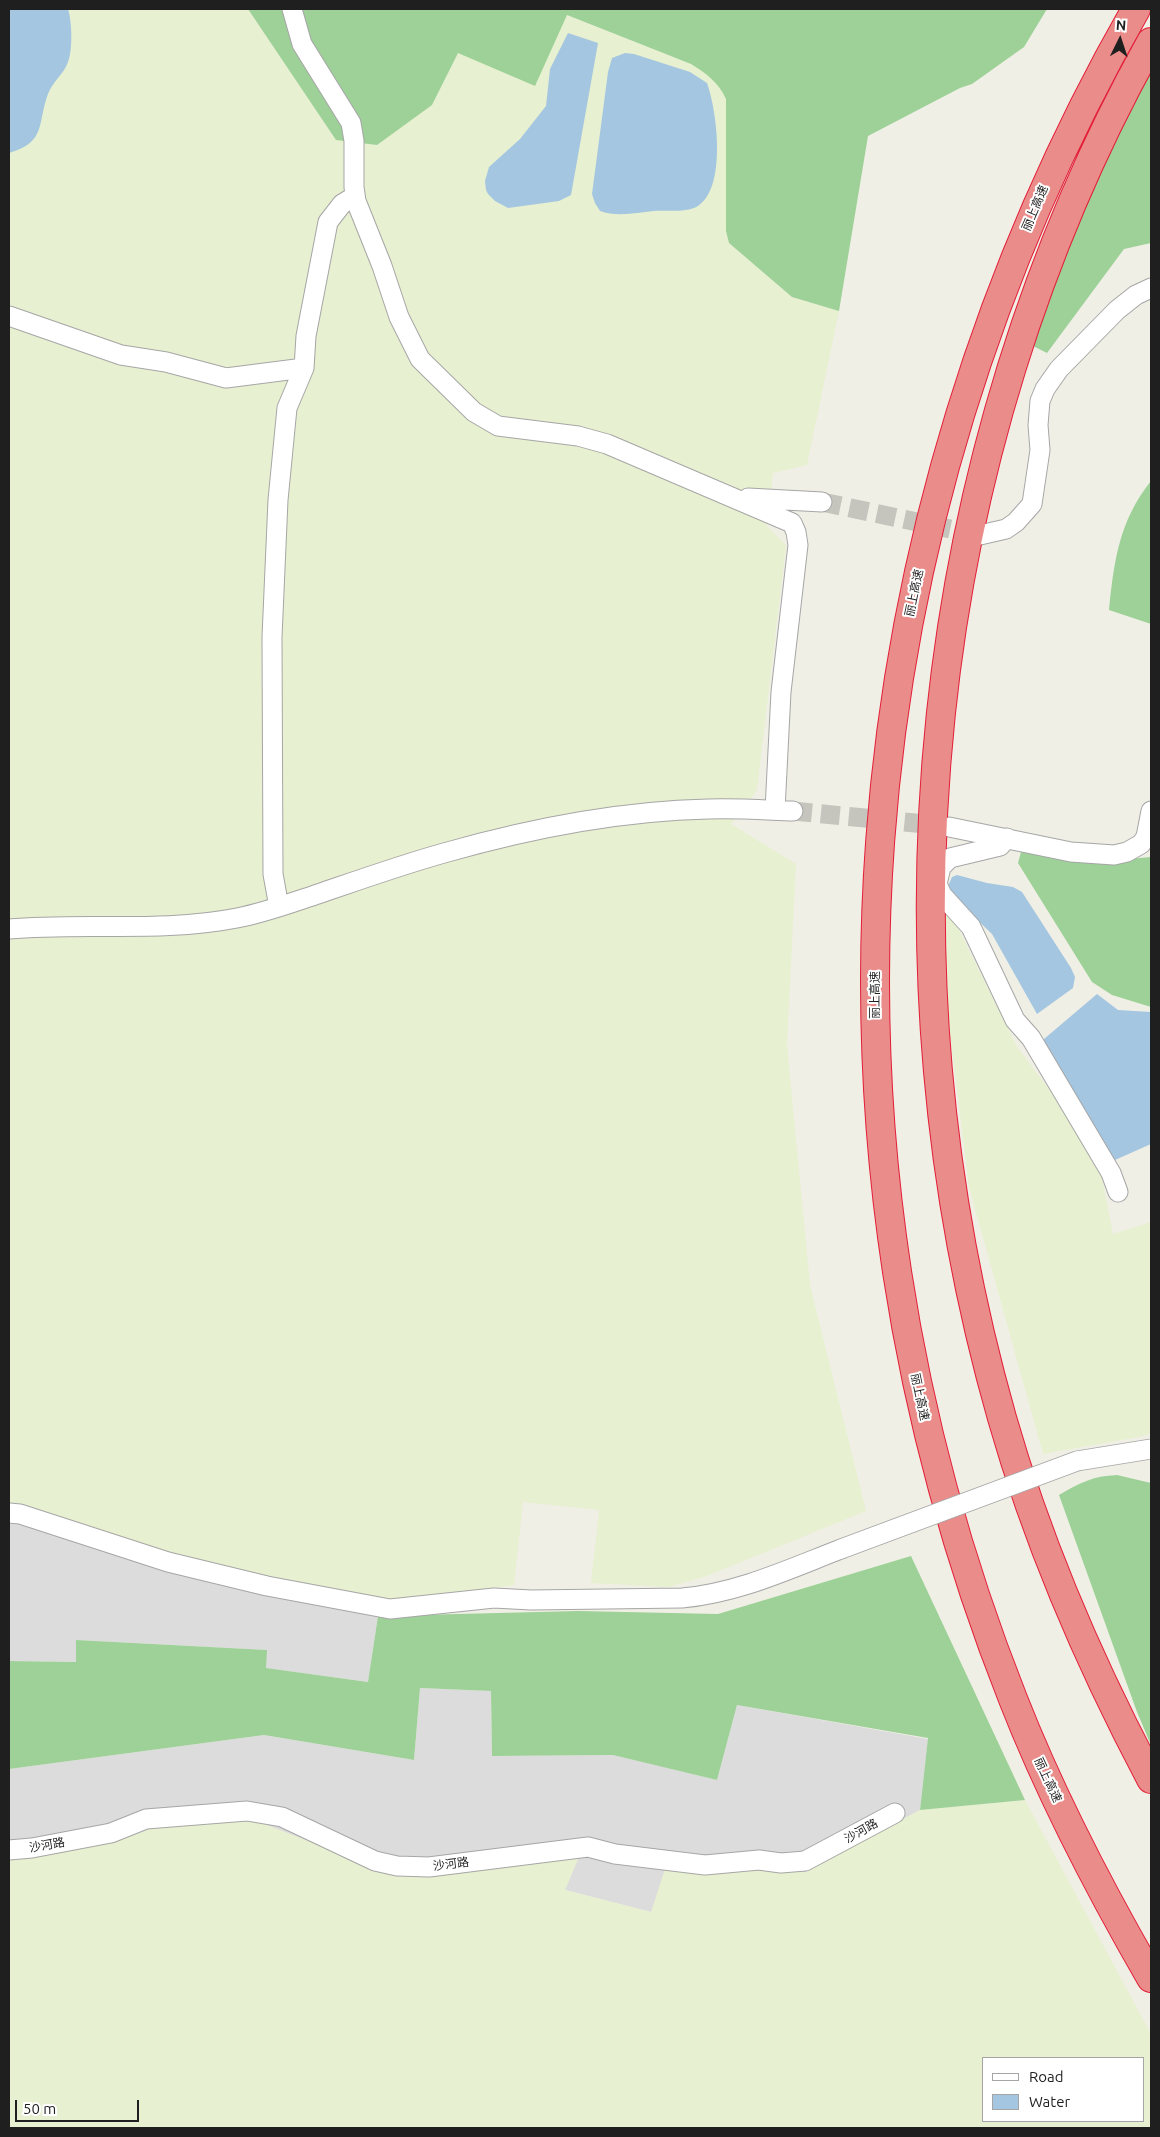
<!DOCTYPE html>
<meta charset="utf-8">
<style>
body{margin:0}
#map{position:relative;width:1160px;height:2137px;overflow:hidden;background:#f0efe5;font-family:Ubuntu,sans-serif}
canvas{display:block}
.frame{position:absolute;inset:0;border:10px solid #1f1f1f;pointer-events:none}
.legend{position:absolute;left:982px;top:2057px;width:162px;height:65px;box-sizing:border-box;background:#fff;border:1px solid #a5a5a5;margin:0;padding:6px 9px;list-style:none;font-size:15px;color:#1f1f1f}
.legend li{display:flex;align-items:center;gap:10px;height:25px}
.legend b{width:25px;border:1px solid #a5a5a5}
.north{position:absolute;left:1095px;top:15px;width:50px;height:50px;-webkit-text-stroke:4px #fff;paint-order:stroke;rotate:4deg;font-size:14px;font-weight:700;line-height:20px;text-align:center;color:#1f1f1f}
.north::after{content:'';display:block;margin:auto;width:18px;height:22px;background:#1f1f1f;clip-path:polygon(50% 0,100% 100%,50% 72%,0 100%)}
.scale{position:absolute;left:15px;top:2100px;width:124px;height:22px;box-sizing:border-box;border:2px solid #1f1f1f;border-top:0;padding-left:6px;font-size:15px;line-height:18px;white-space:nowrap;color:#1f1f1f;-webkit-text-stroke:4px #fff;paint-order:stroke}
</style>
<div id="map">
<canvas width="1160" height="2137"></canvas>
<div class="frame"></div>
<ul class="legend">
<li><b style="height:6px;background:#fff"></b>Road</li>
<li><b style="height:14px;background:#a4c6e0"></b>Water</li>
</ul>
<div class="north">N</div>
<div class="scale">50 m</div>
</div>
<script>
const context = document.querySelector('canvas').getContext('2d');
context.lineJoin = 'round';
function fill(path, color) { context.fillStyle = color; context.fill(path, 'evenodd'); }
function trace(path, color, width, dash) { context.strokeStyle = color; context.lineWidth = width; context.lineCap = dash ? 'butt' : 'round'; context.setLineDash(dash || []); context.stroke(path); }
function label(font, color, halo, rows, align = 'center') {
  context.font = font + ' Ubuntu,"Noto Sans SC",sans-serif'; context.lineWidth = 4; context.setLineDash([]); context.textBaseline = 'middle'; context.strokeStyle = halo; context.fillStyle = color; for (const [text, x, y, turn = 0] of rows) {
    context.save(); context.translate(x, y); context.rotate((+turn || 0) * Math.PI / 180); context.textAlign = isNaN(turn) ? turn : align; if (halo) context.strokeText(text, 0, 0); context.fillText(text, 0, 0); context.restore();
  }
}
const residential = new Path2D(`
 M 9,1502 L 159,1551 L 380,1603 L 368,1682 L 265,1668 L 266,1650 L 77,1640 L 76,1662 L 9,1661 Z
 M 420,1688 L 491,1691 L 492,1756 L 614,1755 L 717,1780 L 737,1705 L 928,1739 L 920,1810 L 806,1872 L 765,1872 L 651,1912 L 565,1890 L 578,1857 L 417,1876 L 164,1824 L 113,1842 L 9,1858 L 9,1769 L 264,1735 L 414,1760 Z`);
const farmland = new Path2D(`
 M 68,9 L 248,9 L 336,140 L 432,105 L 458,52 L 535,86 L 566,15 L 691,64 L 702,70 L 721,88 L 726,99 L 726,231 L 729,243 L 792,297 L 839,311 L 807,465 L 773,473 L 767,526 L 786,545 L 757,790 L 731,824 L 796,864 L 787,1045 L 810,1285 L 866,1511 L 707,1576 L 669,1587 L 591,1583 L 599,1510 L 523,1502 L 514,1585 L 380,1603 L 159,1551 L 9,1502 L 9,153 L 11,152 L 45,102 L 52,85 L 68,62 L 71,25 Z
 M 950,912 L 1016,1045 L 1097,1154 L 1113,1234 L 1151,1222 L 1151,1433 L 1144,1436 L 1043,1454 L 969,1187 L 936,920 Z
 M 1025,1800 L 1151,2034 L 1150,2128 L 9,2128 L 9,1858 L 113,1842 L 164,1824 L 251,1819 L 374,1866 L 579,1857 L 565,1890 L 651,1912 L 665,1869 L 806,1872 L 920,1810 ZM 984,2058 L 1144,2058 L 1144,2121 L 984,2121 Z`);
const forest = new Path2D(`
 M 248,9 L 1047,9 L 1024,47 L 972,84 L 960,88 L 868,136 L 839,311 L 792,297 L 729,243 L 726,231 L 726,99 C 719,83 706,73 691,64 L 567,15 L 535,86 L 458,53 L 432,105 L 377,145 L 336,140 Z
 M 1151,57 L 1151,243 L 1124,249 L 1047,353 L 1031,345 L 1054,266 Z
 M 1151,481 L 1151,624 L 1109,610 C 1114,561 1119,521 1151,481 Z
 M 1021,852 L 1106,861 L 1151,857 L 1151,1007 L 1112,995 L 1092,982 L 1018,863 Z
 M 1117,1475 L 1151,1483 L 1151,1745 L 1137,1712 L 1059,1495 C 1079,1483 1093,1476 1117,1475 Z
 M 911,1556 L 1025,1800 L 920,1810 L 928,1738 L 737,1705 L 717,1780 L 613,1755 L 492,1756 L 491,1691 L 420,1688 L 414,1760 L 264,1735 L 9,1769 L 9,1661 L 76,1662 L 76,1640 L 267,1650 L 266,1668 L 368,1682 L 378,1616 L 578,1611 L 718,1614 Z`);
const water = new Path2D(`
 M 9,9 L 68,9 C 72,21 73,50 68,62 C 64,74 52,82 48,94 C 37,123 47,142 9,153 Z
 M 568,33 L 598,43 L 571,195 L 559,201 L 508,208 L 495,201 L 488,194 L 486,190 L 485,181 L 489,167 L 520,139 L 546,106 L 550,69 Z
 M 625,53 L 634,54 L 690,72 L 707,83 C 717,111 727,187 698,206 C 687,213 666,210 653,211 C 637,213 616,217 600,211 L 595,203 L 592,194 L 608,72 L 612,58 Z
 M 957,875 L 987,883 L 1013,887 L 1022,892 L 1071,968 L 1075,977 L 1073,988 L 1037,1014 L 992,934 L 951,895 L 948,886 L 952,877 Z
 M 1097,994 L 1118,1010 L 1151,1012 L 1151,1144 L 1115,1160 L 1046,1054 L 1044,1039 Z`);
const minorTunnel = new Path2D(`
 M 822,502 L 979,535
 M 793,811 L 946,826`);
const minor = new Path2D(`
 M 292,9 L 302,44 L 351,123 L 354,141 L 354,187 L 356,201 L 382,266 L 399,317 L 420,359 L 474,412 L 498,426 L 578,436 L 607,444 L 792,523 L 796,532 L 798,545 L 781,692 L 775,810
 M 9,316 L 121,355 L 166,362 L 226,378 L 304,368
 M 748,498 L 822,502
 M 980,535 L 1006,529 L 1016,522 L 1032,504 L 1040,450 L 1038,425 L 1040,401 L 1045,389 L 1059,369 L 1117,310 L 1136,295 L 1151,288
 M 949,827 L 1071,852 L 1114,855 L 1127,852 L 1141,844 L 1146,837 L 1151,811
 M 1007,838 L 1000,846 L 950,858 L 941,867 L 937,884 L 942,895 L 971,927 L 1015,1020 L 1031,1038 L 1111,1173 L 1118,1192
 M 279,907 L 273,874 L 272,637 L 278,500 L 287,408 L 304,368 L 306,336 L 328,222 L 342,204 L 355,196
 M 9,929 C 85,922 161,933 237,918 C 264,913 291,903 318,894 C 359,880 401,865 444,853 C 528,829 620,811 708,809 C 736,808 765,810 793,811
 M 1077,1461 L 1151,1449
 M 9,1513 L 20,1514 L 168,1562 L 267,1586 L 390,1609 L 494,1598 L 531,1600 L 682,1598 C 738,1593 789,1569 841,1549
 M 9,1850 L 32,1848 L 111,1833 L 146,1819 L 247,1811 L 282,1817 L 375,1861 L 397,1866 L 429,1867 L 588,1847 L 615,1854 L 705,1865 L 759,1860 L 781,1863 L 805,1861 L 895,1813`);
const highway = new Path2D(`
 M 1136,9 C 839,528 792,1142 1013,1699 C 1051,1796 1099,1888 1151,1978
 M 1151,42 C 919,457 872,963 1002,1418 C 1038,1544 1090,1664 1151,1779`);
const minorBridge = new Path2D(`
 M 841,1549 L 1077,1461`);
const streetNames = [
 ["丽上高速",1035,208,-67],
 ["丽上高速",914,593,-78],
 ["丽上高速",875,995,-90],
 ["丽上高速",920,1397,78],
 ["丽上高速",1048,1780,65],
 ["沙河路",861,1831,-29],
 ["沙河路",47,1845,-10],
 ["沙河路",451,1864,-7]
];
fill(residential, '#dddcdc');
fill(farmland, '#e7f0d0');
fill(forest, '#9dd198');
fill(water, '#a4c6e0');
trace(minorTunnel, '#c6c5bd', 19, [19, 9]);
trace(minor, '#a6a6a6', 21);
trace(highway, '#e21e38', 30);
trace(minor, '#fff', 19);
trace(highway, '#ea8c8a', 28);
trace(minorBridge, '#a6a6a6', 21, []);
trace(minorBridge, '#fff', 19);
label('12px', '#1f1f1f', '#fff', streetNames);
</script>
